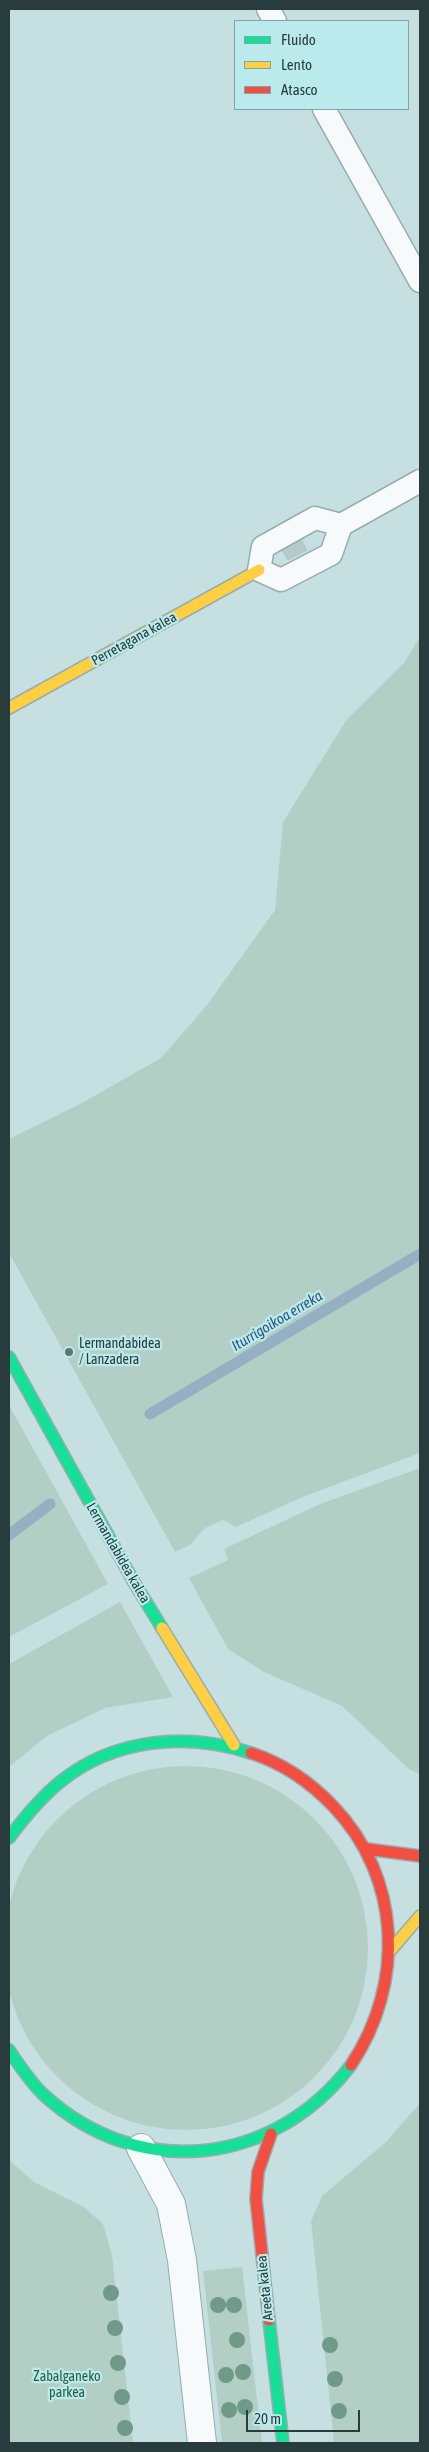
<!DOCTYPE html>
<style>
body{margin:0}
#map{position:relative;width:429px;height:2452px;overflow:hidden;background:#c6e0e2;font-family:"Asap Condensed",sans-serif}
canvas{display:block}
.frame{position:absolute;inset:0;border:10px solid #283b3d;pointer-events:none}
.legend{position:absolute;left:234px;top:20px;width:175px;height:90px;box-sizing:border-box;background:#bbeaed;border:1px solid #80a4a7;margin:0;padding:6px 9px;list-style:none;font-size:15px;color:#283b3d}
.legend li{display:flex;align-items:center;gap:10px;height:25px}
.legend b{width:25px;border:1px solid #80a4a7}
.scale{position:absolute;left:246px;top:2410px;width:114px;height:22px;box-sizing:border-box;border:2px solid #283b3d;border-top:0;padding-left:6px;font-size:15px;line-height:18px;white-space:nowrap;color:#283b3d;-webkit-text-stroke:4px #bbeaed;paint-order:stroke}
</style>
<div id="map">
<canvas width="429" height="2452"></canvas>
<div class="frame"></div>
<ul class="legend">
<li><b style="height:6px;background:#16e098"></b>Fluido</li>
<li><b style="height:6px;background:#ffcf43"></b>Lento</li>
<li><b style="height:6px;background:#f24e42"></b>Atasco</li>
</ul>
<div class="scale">20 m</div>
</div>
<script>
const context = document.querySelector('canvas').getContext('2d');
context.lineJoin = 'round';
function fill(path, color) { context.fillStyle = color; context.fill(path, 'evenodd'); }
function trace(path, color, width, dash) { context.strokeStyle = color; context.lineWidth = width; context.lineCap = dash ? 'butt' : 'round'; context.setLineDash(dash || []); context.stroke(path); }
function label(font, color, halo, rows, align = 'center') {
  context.font = font + ' "Asap Condensed",sans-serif'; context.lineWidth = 4.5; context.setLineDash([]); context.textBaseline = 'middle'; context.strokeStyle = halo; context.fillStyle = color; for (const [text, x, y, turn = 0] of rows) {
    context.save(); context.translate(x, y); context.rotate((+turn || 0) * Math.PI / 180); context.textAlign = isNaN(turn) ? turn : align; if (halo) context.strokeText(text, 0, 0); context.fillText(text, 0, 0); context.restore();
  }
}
const green = new Path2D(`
 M 420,636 L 420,1453 L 305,1496 L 236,1527 L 223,1520 L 205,1528 L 190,1545 L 175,1552 L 9,1253 L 9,1139 L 80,1104 L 161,1058 L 207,1005 L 275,910 L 283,822 L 347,719 L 405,662 Z
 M 9,1405 L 108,1584 L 9,1637 Z
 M 420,1468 L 420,1774 L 410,1770 L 342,1706 L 264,1672 L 228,1649 L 189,1578 L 228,1560 L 224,1549 L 320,1504 Z
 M 120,1602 L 173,1697 L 105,1708 L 47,1736 L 9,1767 L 9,1664 Z
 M4 1948a182 182 0 1 1 364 0a182 182 0 1 1-364 0Z
 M 420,2103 L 420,2443 L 334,2443 L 311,2221 L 322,2196 L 387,2141 Z
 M 9,2160 L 34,2182 L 84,2207 L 103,2224 L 112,2255 L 133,2443 L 9,2443 Z
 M 242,2267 L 262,2443 L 222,2443 L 203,2271 Z`);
const stream = new Path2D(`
 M 150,1414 L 420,1254
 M 9,1535 L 50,1504`);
const building = new Path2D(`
 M 301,539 L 307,550 L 288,560 L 282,550 Z`);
const lane = new Path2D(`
 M 268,9 L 275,21
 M 324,109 L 420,281
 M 341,525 L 331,554 L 281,580 L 259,570 L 263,547 L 315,518 L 341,525 L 420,481`);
const street = new Path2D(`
 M 141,2148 L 171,2204 L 182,2260 L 202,2443`);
const fast = new Path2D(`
 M 9,1357 L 135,1584 L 162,1628
 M 9,1838 C 24,1818 40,1798 60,1782 C 114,1738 187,1732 251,1753
 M 9,2050 C 20,2066 30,2082 44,2095 C 139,2182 274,2166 351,2065
 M 269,2320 L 283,2443`);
const slow = new Path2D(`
 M 9,708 L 259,570
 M 162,1628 L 234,1745
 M 390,1951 L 420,1916`);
const jam = new Path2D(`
 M 251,1753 C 282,1763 311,1783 333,1806 C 402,1878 405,1984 351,2065
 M 367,1849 L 420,1856
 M 269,2320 L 256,2199 L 258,2172 L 271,2134`);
const trees = [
 [111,2293],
 [218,2305],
 [234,2305],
 [115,2328],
 [237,2340],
 [330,2345],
 [118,2363],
 [243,2372],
 [226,2375],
 [335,2379],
 [122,2397],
 [245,2407],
 [229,2410],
 [339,2411],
 [125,2428]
];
const markers = [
 [69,1352,5,"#5f7577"]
];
const streetNames = [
 ["Perretagana kalea",134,639,-29],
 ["Lermandabidea kalea",118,1553,60],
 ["Areeta kalea",265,2288,-96]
];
const poiNames = [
 ["Lermandabidea",79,1344],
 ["/ Lanzadera",79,1360]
];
const parkNames = [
 ["Zabalganeko",67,2377],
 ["parkea",67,2393]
];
const waterNames = [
 ["Iturrigoikoa erreka",277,1321,-31]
];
fill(green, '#b3cfc5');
trace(stream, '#95b0c2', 11);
fill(building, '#b5c9cc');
trace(building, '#b2c5c9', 1);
trace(lane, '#98acae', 25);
trace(street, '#98acae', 30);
trace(fast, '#98acae', 14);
trace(slow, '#98acae', 14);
trace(jam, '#98acae', 14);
trace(lane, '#f6fafb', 22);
trace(street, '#f6fafb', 28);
trace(fast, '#16e098', 11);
trace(slow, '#ffcf43', 11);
trace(jam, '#f24e42', 11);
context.fillStyle = '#6f9a89';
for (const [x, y] of trees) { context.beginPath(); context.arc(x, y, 8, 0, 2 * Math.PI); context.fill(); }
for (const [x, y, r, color] of markers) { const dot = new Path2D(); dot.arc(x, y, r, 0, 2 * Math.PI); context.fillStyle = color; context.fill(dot); trace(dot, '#bbeaed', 2); }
label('14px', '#283b3d', '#bbeaed', streetNames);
label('14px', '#283b3d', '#bbeaed', poiNames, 'left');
label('14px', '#276041', '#bbeaed', parkNames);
label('italic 15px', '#2d577d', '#bbeaed', waterNames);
</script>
